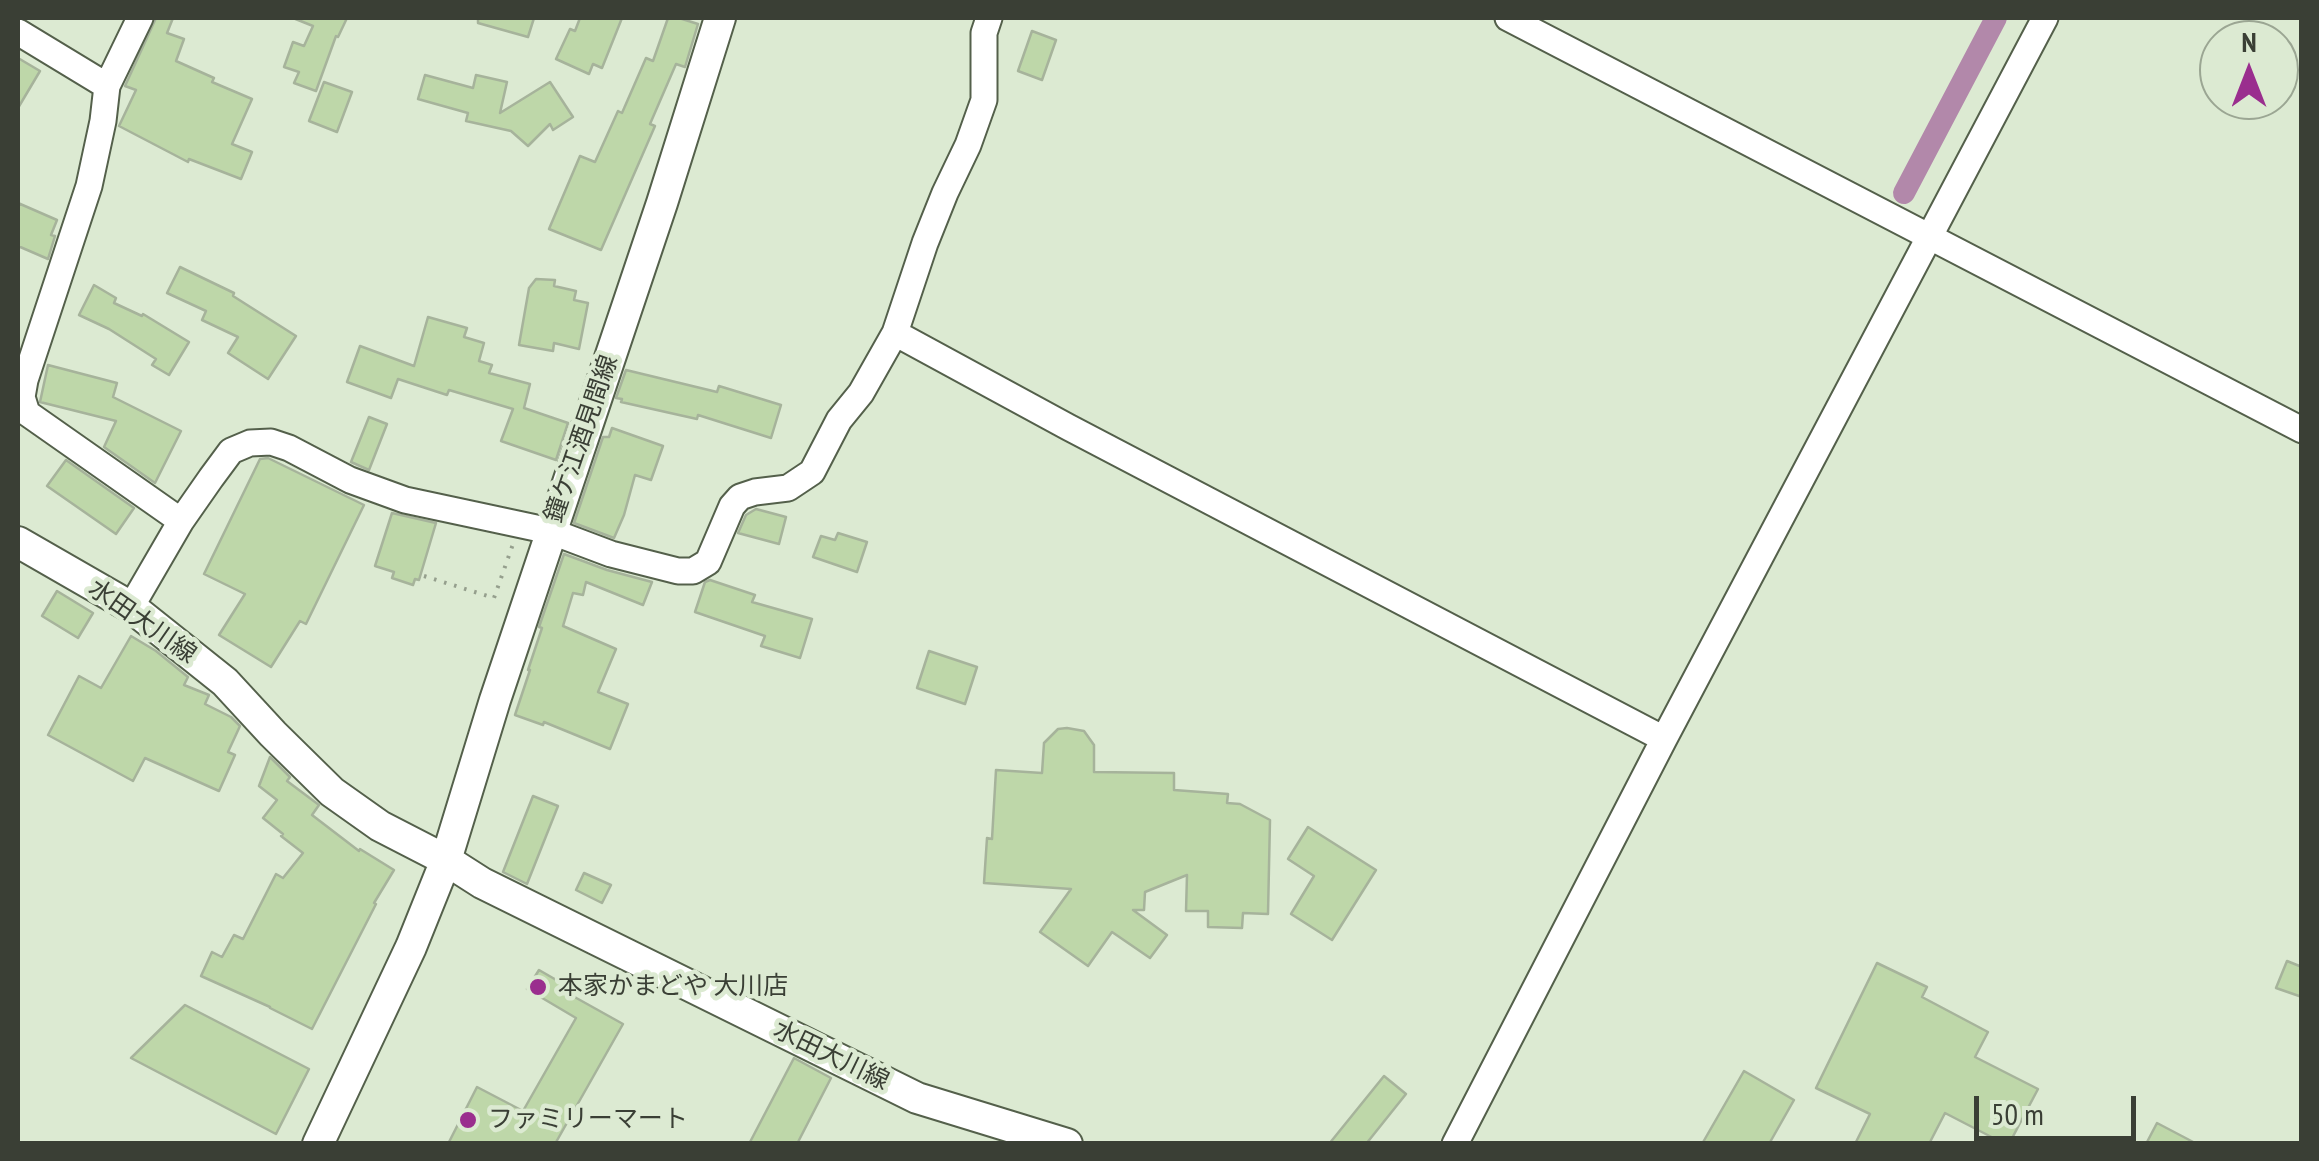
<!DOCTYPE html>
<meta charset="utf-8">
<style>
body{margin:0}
#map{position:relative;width:2319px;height:1161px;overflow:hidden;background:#dcead2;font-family:"PT Sans Narrow",sans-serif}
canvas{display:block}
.frame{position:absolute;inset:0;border:20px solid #3a3f35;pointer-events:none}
.north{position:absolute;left:2199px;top:20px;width:100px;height:100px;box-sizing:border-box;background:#dcead2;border:2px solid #9ba693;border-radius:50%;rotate:0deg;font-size:28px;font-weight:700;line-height:40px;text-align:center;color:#3a3f35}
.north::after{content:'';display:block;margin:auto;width:35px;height:45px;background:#9a2e8e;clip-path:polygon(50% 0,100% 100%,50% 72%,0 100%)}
.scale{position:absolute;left:1974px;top:1096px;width:162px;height:45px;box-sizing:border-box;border:5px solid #3a3f35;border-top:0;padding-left:12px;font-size:30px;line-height:35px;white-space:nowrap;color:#3a3f35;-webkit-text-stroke:8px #dcead2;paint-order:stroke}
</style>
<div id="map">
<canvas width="2319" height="1161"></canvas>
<div class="frame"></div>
<div class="north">N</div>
<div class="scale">50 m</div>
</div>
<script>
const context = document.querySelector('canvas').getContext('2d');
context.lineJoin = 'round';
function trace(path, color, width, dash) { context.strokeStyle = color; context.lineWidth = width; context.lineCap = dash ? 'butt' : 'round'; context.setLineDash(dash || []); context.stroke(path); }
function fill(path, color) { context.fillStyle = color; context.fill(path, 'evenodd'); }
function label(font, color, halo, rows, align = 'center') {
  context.font = font + ' "PT Sans Narrow","Noto Sans JP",sans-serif'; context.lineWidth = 9; context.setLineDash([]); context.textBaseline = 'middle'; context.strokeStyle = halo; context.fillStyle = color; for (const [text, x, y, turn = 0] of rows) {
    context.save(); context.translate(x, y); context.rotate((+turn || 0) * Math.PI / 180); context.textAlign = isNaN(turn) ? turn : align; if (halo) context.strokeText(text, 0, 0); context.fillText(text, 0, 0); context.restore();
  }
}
const canal = new Path2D(`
 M 1904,193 L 1996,18`);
const building = new Path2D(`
 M 156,18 L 173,18 L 167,33 L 184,39 L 176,61 L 214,78 L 212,82 L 252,99 L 232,144 L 252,152 L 241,179 L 189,159 L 188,162 L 119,126 L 136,90 L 125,86 Z
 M 293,18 L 347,18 L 338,37 L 336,36 L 316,91 L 294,83 L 299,72 L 284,67 L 293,42 L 304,46 L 313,26 Z
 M 478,18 L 534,18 L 528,37 L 478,23 Z
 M 580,18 L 622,18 L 602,68 L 593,64 L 589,74 L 556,59 L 570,29 L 575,31 Z
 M 668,18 L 679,18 L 698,24 L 685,67 L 676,64 L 650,124 L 655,126 L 601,250 L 549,229 L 580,156 L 595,162 L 618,111 L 622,113 L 646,58 L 653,61 Z
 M 1032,31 L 1056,40 L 1042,80 L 1018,71 Z
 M 18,58 L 40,71 L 18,108 Z
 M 425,75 L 473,88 L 476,75 L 507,82 L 500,113 L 550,82 L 573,117 L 553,130 L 550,124 L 528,146 L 511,131 L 466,121 L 468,113 L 418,99 Z
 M 324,82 L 352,92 L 337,132 L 309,121 Z
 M 18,203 L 57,220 L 51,235 L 55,236 L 48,259 L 18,246 Z
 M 180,267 L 234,293 L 233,296 L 296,336 L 268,379 L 228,353 L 238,337 L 202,320 L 206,311 L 167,293 Z
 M 536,279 L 555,280 L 554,286 L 576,291 L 574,300 L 588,303 L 579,349 L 554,343 L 553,351 L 519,345 L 529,288 Z
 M 94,285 L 116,298 L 114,303 L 142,316 L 143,314 L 189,342 L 169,375 L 152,365 L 156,359 L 109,329 L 79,315 Z
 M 428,317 L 467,328 L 464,337 L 484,343 L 479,361 L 492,365 L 489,373 L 530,384 L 524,408 L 568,423 L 556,460 L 501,441 L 513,409 L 449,390 L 447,395 L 398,379 L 391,398 L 347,382 L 360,346 L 414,366 Z
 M 48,365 L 117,383 L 113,397 L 181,431 L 155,483 L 104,447 L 116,421 L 40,402 Z
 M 626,370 L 717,392 L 719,386 L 781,405 L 771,438 L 698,415 L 697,419 L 621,402 L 622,399 L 616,398 Z
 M 369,417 L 387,424 L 369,470 L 351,462 Z
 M 612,428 L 663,446 L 651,480 L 635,475 L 624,515 L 614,538 L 574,523 L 603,437 L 609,437 Z
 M 268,458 L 364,505 L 306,624 L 300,621 L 271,667 L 219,635 L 245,594 L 204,574 L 260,459 Z
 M 66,460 L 134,508 L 116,534 L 47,486 Z
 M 756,509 L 786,517 L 779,544 L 738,533 L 746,515 Z
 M 392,513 L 436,523 L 419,580 L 415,579 L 413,585 L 392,578 L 394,572 L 375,566 Z
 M 838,533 L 867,542 L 857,572 L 813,557 L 821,536 L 835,540 Z
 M 564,554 L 607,570 L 652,582 L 643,605 L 586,582 L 583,595 L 573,593 L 563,626 L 616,649 L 598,692 L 628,704 L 610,749 L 544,722 L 543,725 L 515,715 L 530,670 L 528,670 L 542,628 L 539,627 Z
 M 710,580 L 755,595 L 752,602 L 812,619 L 800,658 L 761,646 L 765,636 L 695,612 L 705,582 Z
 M 57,591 L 93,613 L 78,638 L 42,616 Z
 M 131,636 L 156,651 L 188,677 L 184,685 L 209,695 L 205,704 L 231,717 L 240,726 L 228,752 L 235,755 L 219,791 L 145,758 L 133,781 L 48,735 L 79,676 L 101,688 Z
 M 929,651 L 977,667 L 965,704 L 917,688 Z
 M 1067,728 L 1084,731 L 1094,745 L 1094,772 L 1174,773 L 1174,790 L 1228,794 L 1227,803 L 1240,804 L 1270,820 L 1268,914 L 1243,913 L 1242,928 L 1208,927 L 1208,911 L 1186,911 L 1187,875 L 1145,892 L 1144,910 L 1133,910 L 1167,935 L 1150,958 L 1112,932 L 1088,966 L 1040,932 L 1071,889 L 984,883 L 987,838 L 992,839 L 996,770 L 1042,773 L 1044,743 L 1058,729 Z
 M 270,757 L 290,777 L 287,781 L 319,805 L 312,815 L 359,851 L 360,849 L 394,870 L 374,903 L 376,904 L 312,1029 L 270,1008 L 270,1007 L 201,976 L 212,952 L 222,957 L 234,935 L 243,939 L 276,874 L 283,878 L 303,853 L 281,836 L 283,834 L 263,818 L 277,800 L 259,786 Z
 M 533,796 L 558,806 L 527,884 L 503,872 Z
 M 1308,827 L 1376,870 L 1332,940 L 1291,914 L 1314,876 L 1288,859 Z
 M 584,873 L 611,885 L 602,903 L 576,890 Z
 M 2287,961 L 2302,967 L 2302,997 L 2276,988 Z
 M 1877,963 L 1927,987 L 1922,997 L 1988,1032 L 1975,1057 L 2038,1089 L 2009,1144 L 2005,1144 L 1945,1113 L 1929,1144 L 1855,1144 L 1870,1114 L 1816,1088 Z
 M 539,970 L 565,985 L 562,990 L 623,1024 L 555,1144 L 448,1144 L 477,1087 L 523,1111 L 576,1018 L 527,989 Z
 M 185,1005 L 309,1069 L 276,1134 L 131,1058 Z
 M 794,1058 L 831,1078 L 797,1144 L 749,1144 Z
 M 1744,1071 L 1794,1100 L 1769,1144 L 1702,1144 Z
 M 1384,1076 L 1406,1094 L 1366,1144 L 1329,1144 Z
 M 2157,1123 L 2197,1144 L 2146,1144 Z`);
const path = new Path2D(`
 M 424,576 L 494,598 L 513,544`);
const minor = new Path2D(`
 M 140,18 L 107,86 L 103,121 L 89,186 L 25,380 L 22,397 L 27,413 L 181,521
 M 1508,18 L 2302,430
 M 18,32 L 107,86
 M 895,333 L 1068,427 L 1664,739
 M 131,607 L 181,521 L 211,478 L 231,451 L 250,443 L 271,442 L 289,448 L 350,480 L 405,500 L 550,531 L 611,554 L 678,571 L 693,571 L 708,562 L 732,506 L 740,497 L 755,492 L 788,488 L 812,472 L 839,420 L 861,393 L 895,333 L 925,243 L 945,193 L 968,145 L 984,100 L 984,33 L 989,18
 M 1455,1144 L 1664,739 L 2045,18`);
const major = new Path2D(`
 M 18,542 L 131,607 L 225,682 L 273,734 L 332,792 L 380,826 L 446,860 L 482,883 L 917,1098 L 1067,1144
 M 318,1144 L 411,947 L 446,860 L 495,700 L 662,203 L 720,18`);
const markers = [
 [538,987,10,"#9a2e8e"],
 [468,1120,10,"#9a2e8e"]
];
const streetNames = [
 ["鐘ケ江酒見間線",582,439,-71],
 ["水田大川線",142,622,35],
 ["水田大川線",831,1056,26]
];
const poiNames = [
 ["本家かまどや 大川店",558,987],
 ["ファミリーマート",488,1120]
];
trace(canal, '#b288aa', 22);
fill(building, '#bed7a9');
trace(building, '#a6b39b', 2.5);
trace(minor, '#54604b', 29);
trace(major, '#54604b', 34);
trace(path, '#959f8d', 4, [2.5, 8]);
trace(minor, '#fff', 25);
trace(major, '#fff', 30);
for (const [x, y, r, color] of markers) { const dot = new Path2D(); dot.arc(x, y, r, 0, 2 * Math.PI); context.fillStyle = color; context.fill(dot); trace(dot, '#dcead2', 4); }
label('25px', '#3a3f35', '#dcead2', streetNames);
label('25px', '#3a3f35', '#dcead2', poiNames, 'left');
</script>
